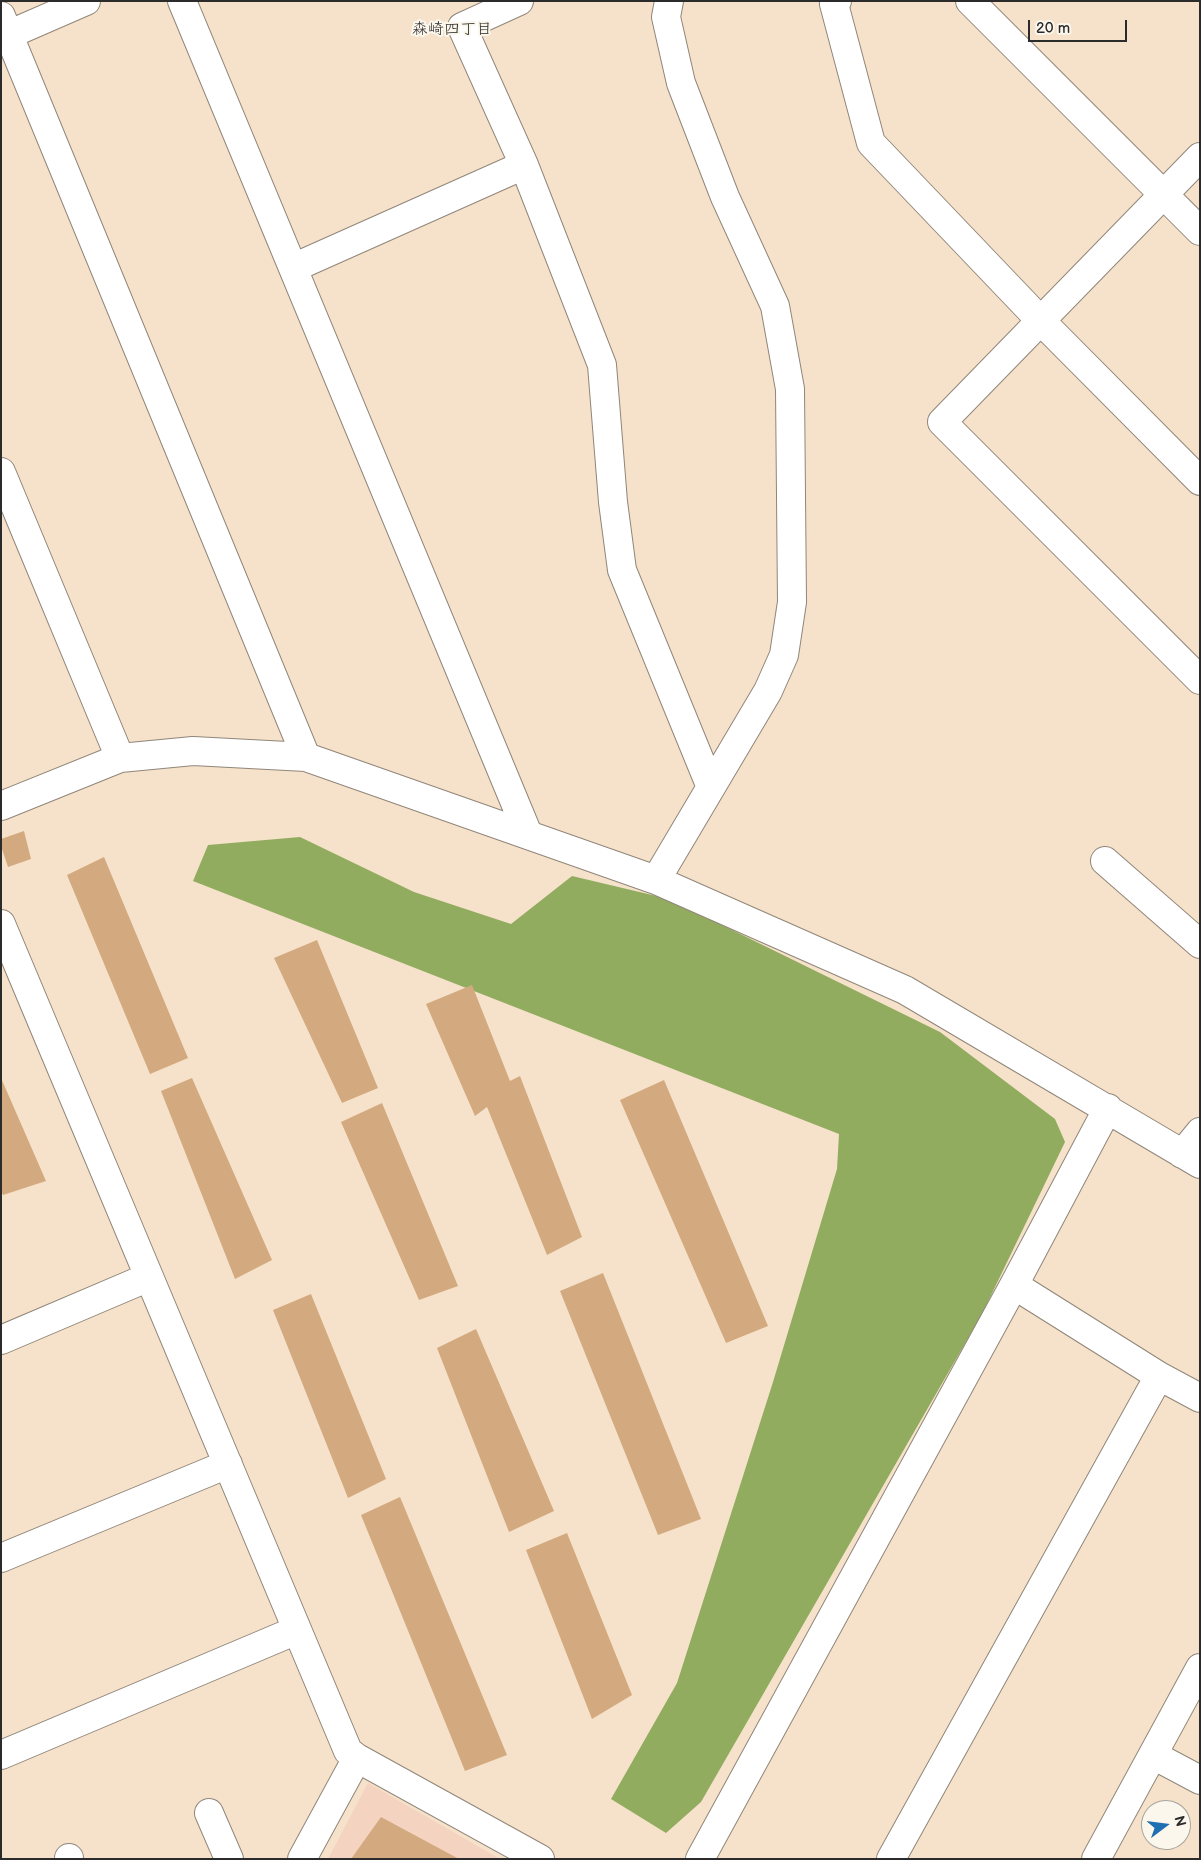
<!DOCTYPE html>
<meta charset="utf-8">
<style>
body{margin:0}
#map{position:relative;width:1201px;height:1860px;overflow:hidden;background:#f6e2ca;font-family:"Balsamiq Sans",sans-serif}
canvas{display:block}
.frame{position:absolute;inset:0;border:2px solid #2b2b2b;pointer-events:none}
.north{position:absolute;left:1141px;top:1800px;width:50px;height:50px;box-sizing:border-box;background:#fbf7ec;border:1px solid #a8a59f;border-radius:50%;rotate:75deg;font-size:14px;font-weight:700;line-height:20px;text-align:center;color:#2b2b2b}
.north::after{content:'';display:block;margin:auto;width:18px;height:22px;background:#1f6fb2;clip-path:polygon(50% 0,100% 100%,50% 72%,0 100%)}
.scale{position:absolute;left:1028px;top:20px;width:99px;height:22px;box-sizing:border-box;border:2px solid #2b2b2b;border-top:0;padding-left:6px;font-size:15px;line-height:18px;white-space:nowrap;color:#2b2b2b;-webkit-text-stroke:4px #fbf7ec;paint-order:stroke}
</style>
<div id="map">
<canvas width="1201" height="1860"></canvas>
<div class="frame"></div>
<div class="north">N</div>
<div class="scale">20 m</div>
</div>
<script>
const context = document.querySelector('canvas').getContext('2d');
context.lineJoin = 'round';
function fill(path, color) { context.fillStyle = color; context.fill(path, 'evenodd'); }
function trace(path, color, width, dash) { context.strokeStyle = color; context.lineWidth = width; context.lineCap = dash ? 'butt' : 'round'; context.setLineDash(dash || []); context.stroke(path); }
function label(font, color, halo, rows, align = 'center') {
  context.font = font + ' "Balsamiq Sans","Klee One",sans-serif'; context.lineWidth = 4; context.setLineDash([]); context.textBaseline = 'middle'; context.strokeStyle = halo; context.fillStyle = color; for (const [text, x, y, turn = 0] of rows) {
    context.save(); context.translate(x, y); context.rotate((+turn || 0) * Math.PI / 180); context.textAlign = isNaN(turn) ? turn : align; if (halo) context.strokeText(text, 0, 0); context.fillText(text, 0, 0); context.restore();
  }
}
const built = new Path2D(`
 M 368,1783 L 500,1859 L 328,1859 Z`);
const forest = new Path2D(`
 M 300,837 L 414,892 L 511,924 L 572,876 L 669,899 L 940,1032 L 1055,1119 L 1065,1142 L 982,1314 L 701,1802 L 666,1833 L 611,1799 L 677,1683 L 773,1382 L 837,1169 L 839,1134 L 193,881 L 208,845 Z`);
const building = new Path2D(`
 M 24,831 L 31,859 L 8,867 L 1,846 L 1,839 Z
 M 104,857 L 188,1058 L 150,1074 L 67,875 Z
 M 317,940 L 378,1088 L 342,1103 L 274,958 Z
 M 472,985 L 510,1081 L 520,1076 L 582,1237 L 547,1255 L 487,1107 L 475,1116 L 426,1004 Z
 M 1,1078 L 46,1181 L 3,1195 L 1,1191 Z
 M 192,1078 L 272,1260 L 235,1279 L 161,1091 Z
 M 664,1080 L 768,1326 L 726,1343 L 620,1100 Z
 M 382,1103 L 458,1286 L 419,1300 L 341,1122 Z
 M 603,1273 L 701,1519 L 658,1535 L 560,1291 Z
 M 311,1294 L 386,1479 L 348,1498 L 273,1310 Z
 M 476,1329 L 554,1511 L 509,1532 L 437,1348 Z
 M 400,1497 L 507,1755 L 465,1771 L 361,1515 Z
 M 567,1533 L 632,1695 L 592,1719 L 526,1550 Z
 M 381,1817 L 459,1859 L 351,1859 Z`);
const minor = new Path2D(`
 M 182,1 L 528,834
 M 519,1 L 462,27 L 524,165 L 602,365 L 613,502 L 622,570 L 710,785
 M 837,1 L 834,4 L 871,143 L 1041,321 L 1200,481
 M 970,1 L 1200,231
 M 1,16 L 306,757
 M 1,38 L 86,1
 M 1200,157 L 942,422 L 1200,680
 M 293,268 L 524,165
 M 1,472 L 120,758
 M 1,806 L 120,758 L 193,751 L 306,757 L 656,880 L 905,990 L 1200,1164
 M 1105,861 L 1200,944
 M 656,880 L 768,691 L 784,655 L 792,602 L 790,389 L 775,306 L 725,197 L 681,83 L 666,17 L 669,1
 M 1,924 L 348,1751 L 357,1758 L 540,1859
 M 1182,1154 L 1200,1132
 M 1014,1285 L 1159,1376 L 1200,1398
 M 1,1340 L 149,1277
 M 1,1558 L 228,1464
 M 1,1755 L 297,1630
 M 1153,1755 L 1200,1780
 M 209,1813 L 229,1859
 M 69,1858 L 69,1859
 M 302,1859 L 357,1758
 M 700,1859 L 1014,1285 L 1108,1108
 M 891,1859 L 1159,1376
 M 1096,1859 L 1200,1668`);
const neighbourhoodNames = [
 ["森崎四丁目",452,30]
];
fill(built, '#f4d3c0');
fill(forest, '#91ac5f');
fill(building, '#d3aa7f');
trace(minor, '#90867a', 30);
trace(minor, '#fff', 28);
label('16px', '#2b2b2b', '#fbf7ec', neighbourhoodNames);
</script>
